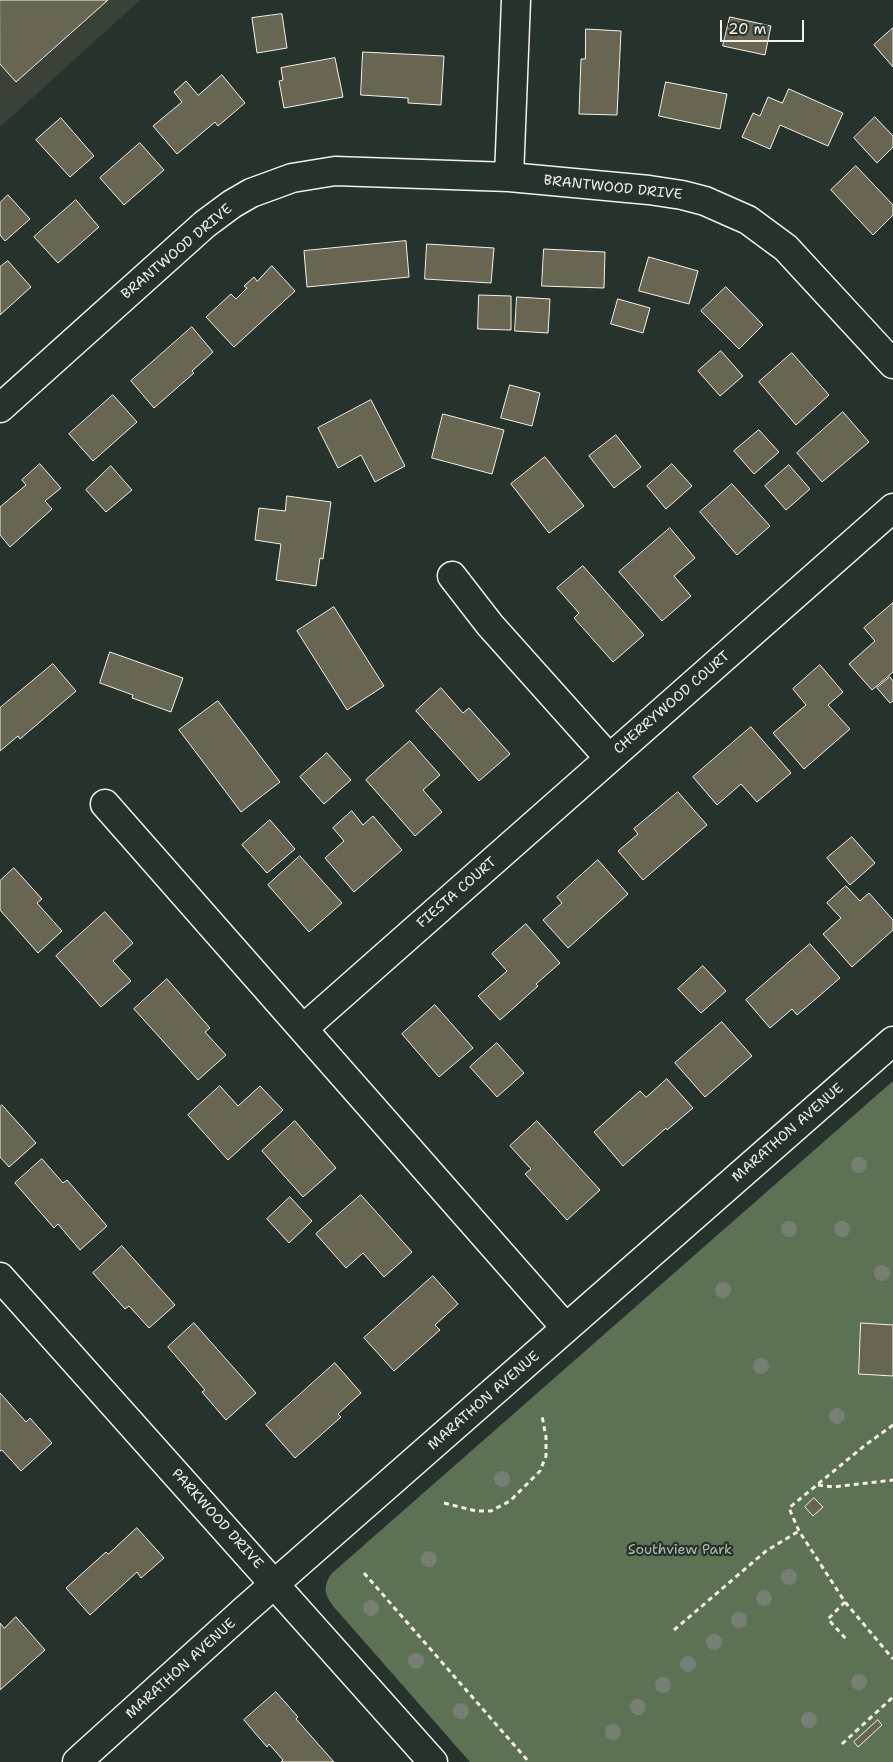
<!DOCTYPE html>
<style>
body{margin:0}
#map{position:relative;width:893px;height:1762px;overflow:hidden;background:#26332d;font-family:"Shantell Sans",sans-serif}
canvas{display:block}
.scale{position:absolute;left:720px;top:20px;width:84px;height:22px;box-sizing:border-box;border:2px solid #f4f1e8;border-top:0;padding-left:6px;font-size:15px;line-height:18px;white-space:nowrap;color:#f4f1e8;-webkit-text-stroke:4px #26332d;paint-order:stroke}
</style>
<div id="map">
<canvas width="893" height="1762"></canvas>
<div class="scale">20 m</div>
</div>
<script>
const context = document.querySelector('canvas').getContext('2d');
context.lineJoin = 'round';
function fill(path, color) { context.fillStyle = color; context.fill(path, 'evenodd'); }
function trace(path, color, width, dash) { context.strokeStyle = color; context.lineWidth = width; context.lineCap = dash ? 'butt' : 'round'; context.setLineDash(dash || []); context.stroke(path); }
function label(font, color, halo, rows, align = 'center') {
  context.font = font + ' "Shantell Sans",sans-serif'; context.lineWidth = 4.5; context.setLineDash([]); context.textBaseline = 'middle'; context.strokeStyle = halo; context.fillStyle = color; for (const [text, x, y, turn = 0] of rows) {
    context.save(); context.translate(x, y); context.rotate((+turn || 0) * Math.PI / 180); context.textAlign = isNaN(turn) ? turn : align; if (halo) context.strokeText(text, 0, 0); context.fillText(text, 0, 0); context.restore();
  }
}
const built = new Path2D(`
 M 0,0 L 140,0 L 0,127 Z`);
const green = new Path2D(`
 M 893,1081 L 893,1762 L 470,1762 L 333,1606 C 324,1593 323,1588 331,1574 Z`);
const building = new Path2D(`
 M 0,0 L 108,0 L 16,82 L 0,64 Z
 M 282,14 L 287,48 L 257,53 L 252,18 Z
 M 730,17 L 771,26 L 765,55 L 723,46 Z
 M 893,28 L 893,67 L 874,45 Z
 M 586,29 L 621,31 L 617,115 L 579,114 L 581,59 L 585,59 Z
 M 363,52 L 444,56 L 441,105 L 408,103 L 408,98 L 361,95 Z
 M 335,58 L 343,97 L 284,108 L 279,81 L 283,80 L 281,68 Z
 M 222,75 L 245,103 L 218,126 L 215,122 L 177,154 L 153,126 L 182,102 L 174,92 L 186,81 L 198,95 Z
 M 666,82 L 727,94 L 720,129 L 659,116 Z
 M 789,89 L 843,113 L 828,146 L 780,125 L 770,149 L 742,137 L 753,113 L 760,116 L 768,97 L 782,103 Z
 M 875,117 L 893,136 L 893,147 L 877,163 L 854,138 Z
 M 61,118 L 94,156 L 70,177 L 36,140 Z
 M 140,143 L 164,170 L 124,205 L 100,178 Z
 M 856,166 L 893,205 L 893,215 L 873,235 L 831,190 Z
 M 8,195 L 30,219 L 5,241 L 0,235 L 0,203 Z
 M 76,200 L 99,227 L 58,263 L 34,237 Z
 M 406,241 L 409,277 L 307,287 L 304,251 Z
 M 427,244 L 494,248 L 491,283 L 425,279 Z
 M 544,249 L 605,252 L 604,288 L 542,286 Z
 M 649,257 L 698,271 L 689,304 L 639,291 Z
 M 8,261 L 31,287 L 0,315 L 0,267 Z
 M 272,266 L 295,291 L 234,347 L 206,317 L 231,294 L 236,299 L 247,288 L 244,286 L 254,277 L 257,281 Z
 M 726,287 L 763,325 L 739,349 L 701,311 Z
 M 479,295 L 511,296 L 511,330 L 478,329 Z
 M 517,297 L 550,299 L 548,333 L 515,331 Z
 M 618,299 L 650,308 L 643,333 L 611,324 Z
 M 192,327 L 213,352 L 192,371 L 194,373 L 154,408 L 131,381 Z
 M 721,351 L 743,376 L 720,396 L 698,371 Z
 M 792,353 L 829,395 L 796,425 L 759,382 Z
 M 510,385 L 540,393 L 532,426 L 501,418 Z
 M 113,395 L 137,422 L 93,461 L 69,434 Z
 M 371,400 L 405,466 L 375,482 L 361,455 L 338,468 L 318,428 Z
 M 843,412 L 869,442 L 822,482 L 797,453 Z
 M 443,414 L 504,430 L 492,474 L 432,458 Z
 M 759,430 L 779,452 L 754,474 L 734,451 Z
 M 616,435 L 641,467 L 614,488 L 589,456 Z
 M 545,457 L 584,506 L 549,533 L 511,484 Z
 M 40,464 L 61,488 L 45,501 L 52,509 L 10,547 L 0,535 L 0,507 L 26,485 L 22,480 Z
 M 672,464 L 692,486 L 666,509 L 647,486 Z
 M 789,465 L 810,489 L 786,510 L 765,486 Z
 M 111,466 L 132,490 L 106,512 L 86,490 Z
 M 732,484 L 770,526 L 737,555 L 700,512 Z
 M 287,496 L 331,502 L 323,559 L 320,558 L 316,586 L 276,580 L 281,544 L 255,540 L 259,508 L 285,511 Z
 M 670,528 L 695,558 L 674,576 L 691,596 L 662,621 L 619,572 Z
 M 583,566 L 644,635 L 613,662 L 574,618 L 579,613 L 557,588 Z
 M 893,603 L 893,672 L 872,690 L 849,664 L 875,641 L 864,628 Z
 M 334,607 L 384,686 L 347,710 L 297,631 Z
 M 110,652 L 183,678 L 171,712 L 132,698 L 133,695 L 100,683 Z
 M 53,664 L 76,691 L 20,739 L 18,736 L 0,751 L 0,708 Z
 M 820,665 L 843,692 L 828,705 L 850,729 L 804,769 L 773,733 L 806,705 L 793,689 Z
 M 890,677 L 893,681 L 893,701 L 890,703 L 877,688 Z
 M 441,688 L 463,713 L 469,708 L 510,754 L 479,781 L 416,711 Z
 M 218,701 L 280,782 L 241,812 L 179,730 Z
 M 751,727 L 791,773 L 757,802 L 741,784 L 717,805 L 693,777 Z
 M 410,741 L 440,775 L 423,790 L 442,812 L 415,836 L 366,780 Z
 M 327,753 L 351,780 L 324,804 L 300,777 Z
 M 678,792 L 707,825 L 643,880 L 618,851 L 638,834 L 634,829 Z
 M 352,811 L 363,825 L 373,816 L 402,850 L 354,892 L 325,858 L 344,841 L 333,828 Z
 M 270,820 L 295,849 L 267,873 L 242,845 Z
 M 852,837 L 875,863 L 850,885 L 827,858 Z
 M 300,856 L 342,903 L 309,932 L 268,885 Z
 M 598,860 L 628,894 L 568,948 L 543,920 L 562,903 L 557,897 Z
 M 14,868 L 42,899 L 37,903 L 62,931 L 38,953 L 0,910 L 0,881 Z
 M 846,886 L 860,901 L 869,893 L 893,920 L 893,930 L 852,967 L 823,934 L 841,918 L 827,903 Z
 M 105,912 L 133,943 L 113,961 L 131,981 L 101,1007 L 56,956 Z
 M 526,924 L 560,963 L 536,984 L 538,986 L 500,1020 L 478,996 L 507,971 L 492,954 Z
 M 810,944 L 840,978 L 797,1015 L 792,1009 L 770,1028 L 746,1000 Z
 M 703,966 L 726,991 L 701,1013 L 678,989 Z
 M 167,979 L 210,1028 L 205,1032 L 226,1055 L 198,1080 L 134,1009 Z
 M 435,1005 L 473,1048 L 439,1077 L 402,1034 Z
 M 722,1022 L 752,1056 L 705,1097 L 675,1063 Z
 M 497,1043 L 524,1073 L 497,1097 L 470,1067 Z
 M 667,1079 L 693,1108 L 667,1130 L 666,1128 L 623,1166 L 594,1132 L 640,1091 L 646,1097 Z
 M 220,1086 L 238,1106 L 260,1086 L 283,1110 L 228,1160 L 188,1115 Z
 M 2,1105 L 36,1143 L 9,1167 L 0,1157 L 0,1107 Z
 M 295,1121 L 336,1168 L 303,1197 L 262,1151 Z
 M 537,1121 L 600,1190 L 567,1220 L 525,1174 L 531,1169 L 510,1146 Z
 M 42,1159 L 63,1183 L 67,1180 L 107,1226 L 80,1250 L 58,1224 L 54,1228 L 15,1183 Z
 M 361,1195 L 412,1252 L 384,1277 L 363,1253 L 346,1268 L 316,1234 Z
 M 290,1197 L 312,1221 L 289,1243 L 267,1219 Z
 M 122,1246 L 175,1305 L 149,1328 L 129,1306 L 125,1309 L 93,1273 Z
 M 433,1276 L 458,1304 L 435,1325 L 440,1330 L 394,1371 L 364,1338 Z
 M 194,1323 L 256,1393 L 226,1420 L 202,1392 L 205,1390 L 168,1347 Z
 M 861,1323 L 893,1325 L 893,1376 L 859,1374 Z
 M 335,1363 L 361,1393 L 338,1414 L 341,1417 L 295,1458 L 266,1425 Z
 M 0,1393 L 26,1422 L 30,1418 L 52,1443 L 21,1471 L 2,1450 L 0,1451 Z
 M 814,1498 L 823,1507 L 813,1516 L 805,1507 Z
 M 137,1528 L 164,1558 L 141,1578 L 137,1572 L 90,1615 L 66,1588 L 106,1552 L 108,1554 Z
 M 16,1617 L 45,1650 L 0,1690 L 0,1623 L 4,1628 Z
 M 276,1692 L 298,1717 L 296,1719 L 334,1762 L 281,1762 L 283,1760 L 269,1744 L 267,1747 L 244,1720 Z
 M 878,1720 L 882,1725 L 858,1747 L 854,1742 Z`);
const path = new Path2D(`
 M 893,1425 L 864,1446 L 789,1508 L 799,1531 L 845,1602 L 893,1659
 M 818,1485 L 833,1487 L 893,1480
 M 444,1503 L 476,1511 L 491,1511 L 510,1501 L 540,1471 L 546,1456 L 546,1437 L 542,1416
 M 364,1573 L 529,1762
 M 845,1602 L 828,1619 L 846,1639
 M 674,1630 L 766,1551 L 799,1531
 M 842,1744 L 893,1697`);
const minor = new Path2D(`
 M 509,177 L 516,0
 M 0,408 L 205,224 L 232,204 L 251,193 L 292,178 L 335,171 L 509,177 L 649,190 L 682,195 L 705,201 L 748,220 L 786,248 L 893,364
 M 452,576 L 490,625 L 609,758
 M 105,804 L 566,1328
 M 304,1028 L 893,508
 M 0,1277 L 433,1762
 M 77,1762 L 246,1609 L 893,1041`);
const trees = [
 [859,1165],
 [789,1229],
 [842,1229],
 [882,1273],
 [723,1290],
 [761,1366],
 [837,1416],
 [502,1479],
 [429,1559],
 [789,1577],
 [764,1598],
 [371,1608],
 [739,1620],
 [714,1642],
 [416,1661],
 [688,1664],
 [859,1682],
 [663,1685],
 [638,1707],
 [461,1711],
 [809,1720],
 [613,1732]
];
const streetNames = [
 ["BRANTWOOD DRIVE",613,188,6],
 ["BRANTWOOD DRIVE",177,252,-40],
 ["CHERRYWOOD COURT",672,703,-41],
 ["FIESTA COURT",457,893,-41],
 ["MARATHON AVENUE",788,1133,-41],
 ["MARATHON AVENUE",484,1401,-41],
 ["PARKWOOD DRIVE",217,1519,48],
 ["MARATHON AVENUE",181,1669,-42]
];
const parkNames = [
 ["Southview Park",680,1550]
];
fill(built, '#3a4238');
fill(green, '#5d7154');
fill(building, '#686652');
trace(building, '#f4f1e8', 1);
trace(minor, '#f4f1e8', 31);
trace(path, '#f4f1e8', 3, [5, 4]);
trace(minor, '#26332d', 28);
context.fillStyle = '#767f73';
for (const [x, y] of trees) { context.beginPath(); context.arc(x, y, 8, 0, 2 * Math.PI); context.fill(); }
label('14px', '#f4f1e8', '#26332d', streetNames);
label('14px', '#b8bead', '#26332d', parkNames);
</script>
